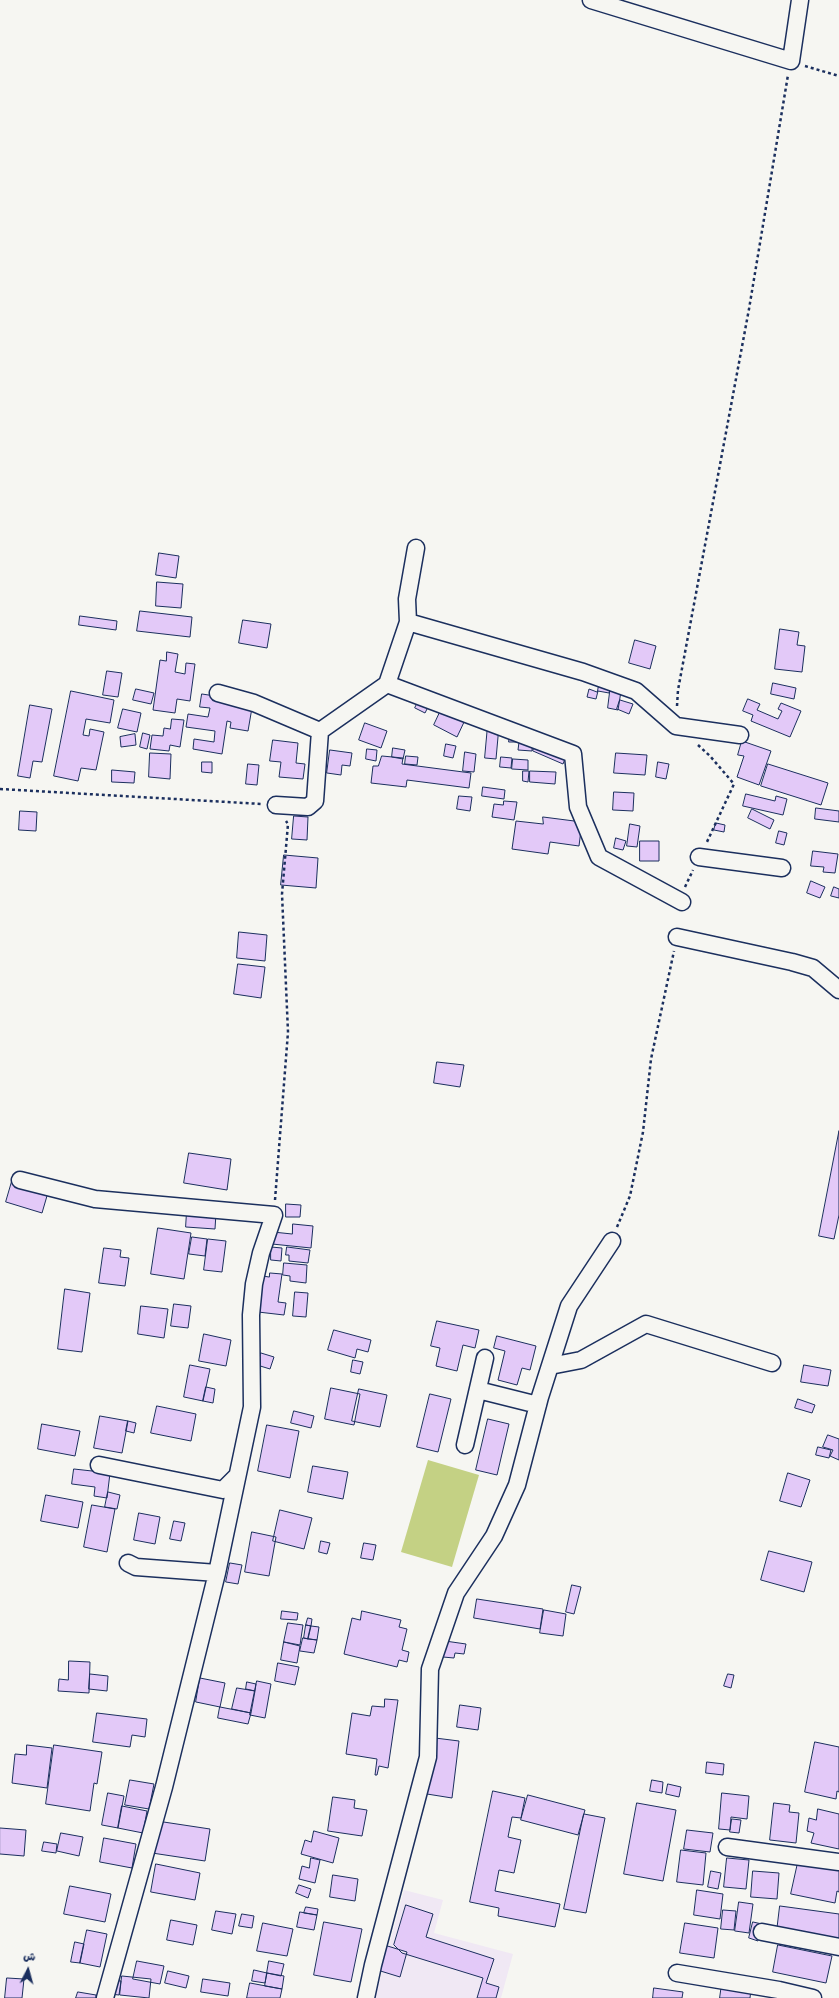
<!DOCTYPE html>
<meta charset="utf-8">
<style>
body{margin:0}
#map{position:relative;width:839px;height:1998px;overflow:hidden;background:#f6f6f2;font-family:"Gochi Hand","Playpen Sans Arabic",sans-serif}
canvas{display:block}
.north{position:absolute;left:8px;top:1950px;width:40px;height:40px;-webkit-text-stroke:3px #f6f6f2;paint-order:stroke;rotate:6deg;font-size:11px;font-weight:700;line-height:16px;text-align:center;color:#1b2f5e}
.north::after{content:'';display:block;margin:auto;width:14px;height:18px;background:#1b2f5e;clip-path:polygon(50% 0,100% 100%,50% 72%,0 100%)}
</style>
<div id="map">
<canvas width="839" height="1998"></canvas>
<div class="north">ش</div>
</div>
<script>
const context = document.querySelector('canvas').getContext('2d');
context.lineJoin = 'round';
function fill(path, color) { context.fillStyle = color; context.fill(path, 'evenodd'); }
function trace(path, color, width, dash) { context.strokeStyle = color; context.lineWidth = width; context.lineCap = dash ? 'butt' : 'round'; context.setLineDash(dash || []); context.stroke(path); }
const built = new Path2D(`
 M 404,1890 L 443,1900 L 434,1933 L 513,1954 L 501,1998 L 375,1998 Z`);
const green = new Path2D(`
 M 428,1460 L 479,1475 L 452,1567 L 401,1552 Z`);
const building = new Path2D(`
 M 159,553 L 179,556 L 176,578 L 156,575 Z
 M 157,582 L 183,584 L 181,608 L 156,606 Z
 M 140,611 L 192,617 L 190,637 L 137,631 Z
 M 80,616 L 117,621 L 116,630 L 79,625 Z
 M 243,620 L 271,624 L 267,648 L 239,643 Z
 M 780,629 L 799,632 L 797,645 L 805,646 L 802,672 L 775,669 Z
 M 635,640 L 656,646 L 650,669 L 629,663 Z
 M 167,652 L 178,654 L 175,672 L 185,674 L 186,663 L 195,664 L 190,701 L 177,699 L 175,713 L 153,710 L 160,660 L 166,661 Z
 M 107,671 L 122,673 L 118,697 L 103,695 Z
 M 600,679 L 612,682 L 609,693 L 598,691 L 596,699 L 587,697 L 589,689 L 597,692 Z
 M 773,683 L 796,688 L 794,699 L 771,694 Z
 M 611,684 L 622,685 L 618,710 L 608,708 Z
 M 136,689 L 154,693 L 151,704 L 133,700 Z
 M 71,691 L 114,700 L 110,723 L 86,719 L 83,735 L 89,736 L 90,729 L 104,732 L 96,770 L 81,768 L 78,781 L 54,776 Z
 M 202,694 L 228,698 L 254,696 L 248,731 L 230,728 L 231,722 L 227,721 L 222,754 L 193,749 L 194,739 L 214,742 L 215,731 L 186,727 L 188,714 L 208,717 L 210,708 L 200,707 Z
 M 421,696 L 431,701 L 425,713 L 415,708 Z
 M 748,699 L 760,704 L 757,710 L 778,719 L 782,711 L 778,709 L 781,703 L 801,711 L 790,737 L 751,721 L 753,715 L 743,711 Z
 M 620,700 L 633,704 L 629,714 L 617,709 Z
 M 30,705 L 52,709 L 42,762 L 33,761 L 30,778 L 18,776 Z
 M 442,708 L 465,720 L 457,737 L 434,725 Z
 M 123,709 L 141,713 L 137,732 L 118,728 Z
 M 172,719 L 184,720 L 180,747 L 170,745 L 169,751 L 150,749 L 152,735 L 163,736 L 164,728 L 170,729 Z
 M 365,723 L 387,731 L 381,748 L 359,740 Z
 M 488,725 L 499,726 L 496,759 L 485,758 Z
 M 143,733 L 150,735 L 147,749 L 140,747 Z
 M 510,733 L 533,734 L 532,751 L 518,750 L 519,742 L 509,742 Z
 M 135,734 L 136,745 L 121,747 L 120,737 Z
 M 538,738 L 568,751 L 563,764 L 533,751 Z
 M 273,740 L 298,743 L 296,763 L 305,764 L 303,779 L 279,777 L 281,762 L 270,761 Z
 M 742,741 L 771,751 L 759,785 L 737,777 L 744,756 L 738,755 Z
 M 446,744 L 456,746 L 453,758 L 444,756 Z
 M 393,748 L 405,750 L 403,759 L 392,757 Z
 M 367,749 L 377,750 L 376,761 L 366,759 Z
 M 330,750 L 352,753 L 350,766 L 342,765 L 341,775 L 327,773 Z
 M 465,752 L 476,754 L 474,772 L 463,771 Z
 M 150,753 L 171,754 L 170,779 L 149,777 Z
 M 616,753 L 647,755 L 645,775 L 614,773 Z
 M 382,756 L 403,758 L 402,764 L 471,773 L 469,788 L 407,780 L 406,787 L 371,783 L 373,766 L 378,766 Z
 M 406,756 L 418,757 L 417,765 L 405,764 Z
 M 501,757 L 512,758 L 511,768 L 500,767 Z
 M 513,759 L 528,760 L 528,770 L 512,769 Z
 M 202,762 L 212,762 L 212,773 L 202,772 Z
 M 658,762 L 669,764 L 666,779 L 656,777 Z
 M 248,764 L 259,765 L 257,785 L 246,784 Z
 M 768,764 L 828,783 L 821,805 L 761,786 Z
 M 112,770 L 135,772 L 134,783 L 112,782 Z
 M 523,771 L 529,771 L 528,782 L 523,781 Z
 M 530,771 L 556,772 L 555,784 L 530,782 Z
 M 483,787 L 505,790 L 504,799 L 482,796 Z
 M 614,792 L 634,793 L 633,811 L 613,810 Z
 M 746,794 L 775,801 L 776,796 L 787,799 L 783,815 L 743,806 Z
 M 459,796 L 472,797 L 470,811 L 457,809 Z
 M 504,801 L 517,802 L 514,820 L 492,817 L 494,804 L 503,805 Z
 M 816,808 L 839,811 L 839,822 L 815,819 Z
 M 752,809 L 774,820 L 770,829 L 748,818 Z
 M 20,811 L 37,812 L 36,831 L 19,830 Z
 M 294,816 L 308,817 L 307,840 L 292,839 Z
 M 543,817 L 582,822 L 579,846 L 550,842 L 548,854 L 512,849 L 516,821 L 543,824 Z
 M 716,823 L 725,825 L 724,832 L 714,830 Z
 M 630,824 L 640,826 L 637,847 L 627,846 Z
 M 779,831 L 787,833 L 784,845 L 776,843 Z
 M 616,838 L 626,841 L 623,850 L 614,848 Z
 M 640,841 L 659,841 L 659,861 L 640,861 Z
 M 813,851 L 838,854 L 835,873 L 823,872 L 824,867 L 811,866 Z
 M 284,855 L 318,858 L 316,888 L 281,885 Z
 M 811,881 L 825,887 L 820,898 L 807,893 Z
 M 834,887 L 839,889 L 839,898 L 831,896 Z
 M 239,932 L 267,935 L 265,961 L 237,958 Z
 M 238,964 L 265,967 L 261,998 L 234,994 Z
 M 437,1062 L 464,1065 L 460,1087 L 434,1083 Z
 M 839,1131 L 839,1215 L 834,1239 L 819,1236 Z
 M 189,1153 L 231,1159 L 227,1190 L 184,1183 Z
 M 13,1178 L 49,1189 L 42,1213 L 6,1202 Z
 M 286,1204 L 301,1205 L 300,1217 L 286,1217 Z
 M 187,1211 L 216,1213 L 215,1229 L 186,1227 Z
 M 293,1224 L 313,1226 L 311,1248 L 272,1244 L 273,1232 L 292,1234 Z
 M 158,1228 L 191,1233 L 184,1279 L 151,1274 Z
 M 192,1237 L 207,1239 L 205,1256 L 189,1254 Z
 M 208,1239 L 226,1241 L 222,1272 L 204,1270 Z
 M 271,1247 L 282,1248 L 281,1261 L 271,1260 Z
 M 287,1247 L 310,1250 L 308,1263 L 289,1261 L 289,1255 L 286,1255 Z
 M 104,1248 L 121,1250 L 120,1257 L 129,1258 L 125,1286 L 99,1283 Z
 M 284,1263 L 307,1265 L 306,1283 L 290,1281 L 290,1276 L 283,1275 Z
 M 270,1273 L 282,1274 L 278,1302 L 286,1303 L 284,1315 L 258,1312 L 263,1276 L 269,1277 Z
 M 65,1289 L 90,1293 L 82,1352 L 58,1349 Z
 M 295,1292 L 308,1293 L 306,1317 L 293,1316 Z
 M 174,1304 L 191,1306 L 188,1328 L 171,1326 Z
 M 141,1306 L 168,1309 L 164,1338 L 138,1334 Z
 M 437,1321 L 479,1330 L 475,1348 L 463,1345 L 457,1371 L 436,1366 L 440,1348 L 431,1346 Z
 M 334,1330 L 371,1340 L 368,1352 L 357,1349 L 355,1358 L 328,1350 Z
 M 204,1334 L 231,1340 L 226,1366 L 199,1361 Z
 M 497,1336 L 536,1346 L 530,1370 L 522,1368 L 517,1385 L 498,1380 L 505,1351 L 494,1348 Z
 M 261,1353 L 274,1357 L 270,1369 L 257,1365 Z
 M 353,1360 L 363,1362 L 360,1374 L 351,1372 Z
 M 190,1365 L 210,1369 L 203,1401 L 184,1397 Z
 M 804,1365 L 831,1370 L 828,1386 L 801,1382 Z
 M 206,1387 L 215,1389 L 213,1403 L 203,1401 Z
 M 331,1388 L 360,1394 L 354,1425 L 325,1419 Z
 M 359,1389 L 387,1395 L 380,1427 L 352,1421 Z
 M 430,1394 L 451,1399 L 438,1452 L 417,1447 Z
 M 798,1399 L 815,1405 L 812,1413 L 795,1408 Z
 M 157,1406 L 196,1414 L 191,1441 L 151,1433 Z
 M 294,1411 L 314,1416 L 311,1428 L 291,1423 Z
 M 100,1416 L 128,1421 L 122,1453 L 94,1448 Z
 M 488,1419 L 509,1424 L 497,1475 L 476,1470 Z
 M 128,1421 L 136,1423 L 134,1433 L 126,1431 Z
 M 42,1424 L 80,1431 L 75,1456 L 38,1449 Z
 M 267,1425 L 299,1431 L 290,1478 L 258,1471 Z
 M 828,1435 L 839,1439 L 839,1460 L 830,1456 L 833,1450 L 823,1447 Z
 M 818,1447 L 831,1450 L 829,1458 L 816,1455 Z
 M 313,1466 L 348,1472 L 343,1499 L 308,1492 Z
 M 74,1469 L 110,1473 L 107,1498 L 94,1496 L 95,1487 L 72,1484 Z
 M 788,1473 L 810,1480 L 801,1507 L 780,1501 Z
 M 108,1492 L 120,1495 L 117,1509 L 105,1507 Z
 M 46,1495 L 83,1502 L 78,1528 L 41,1521 Z
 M 92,1505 L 115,1509 L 107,1552 L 84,1547 Z
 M 280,1510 L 312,1518 L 304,1549 L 273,1541 Z
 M 139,1513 L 160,1517 L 155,1544 L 134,1540 Z
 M 174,1521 L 185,1523 L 181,1541 L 170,1539 Z
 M 252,1532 L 276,1537 L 269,1576 L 245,1572 Z
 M 321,1541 L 330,1543 L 327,1554 L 319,1552 Z
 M 364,1543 L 376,1545 L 373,1560 L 361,1558 Z
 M 769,1551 L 812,1562 L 804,1592 L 761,1580 Z
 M 230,1563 L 242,1565 L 238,1584 L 226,1582 Z
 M 572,1585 L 581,1587 L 574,1614 L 566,1612 Z
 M 477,1599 L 543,1609 L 540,1629 L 474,1618 Z
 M 544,1610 L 566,1614 L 563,1636 L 540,1633 Z
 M 282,1611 L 298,1613 L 297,1620 L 281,1619 Z
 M 362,1611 L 401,1620 L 399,1627 L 407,1629 L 402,1650 L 409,1652 L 407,1662 L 399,1660 L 397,1667 L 344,1654 L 352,1618 L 360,1620 Z
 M 308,1618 L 312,1619 L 311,1626 L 306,1625 Z
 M 288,1623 L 303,1625 L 300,1645 L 284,1642 Z
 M 306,1625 L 311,1626 L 308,1639 L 304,1638 Z
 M 311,1626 L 319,1627 L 317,1640 L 308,1639 Z
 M 303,1638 L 317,1640 L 314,1653 L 300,1651 Z
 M 445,1641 L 466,1644 L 464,1654 L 455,1653 L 454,1658 L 443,1657 Z
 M 284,1642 L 300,1646 L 297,1663 L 281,1660 Z
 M 69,1661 L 90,1662 L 89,1693 L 58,1691 L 59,1679 L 68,1680 Z
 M 278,1663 L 299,1667 L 295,1685 L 275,1681 Z
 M 90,1674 L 108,1676 L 107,1691 L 89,1689 Z
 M 728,1674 L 734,1675 L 731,1688 L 724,1686 Z
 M 200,1678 L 225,1683 L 220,1707 L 196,1702 Z
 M 257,1681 L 271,1684 L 265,1718 L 250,1715 Z
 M 247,1682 L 256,1684 L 255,1691 L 246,1689 Z
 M 237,1688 L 255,1691 L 251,1713 L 232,1709 Z
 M 385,1699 L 398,1700 L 388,1768 L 379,1766 L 377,1775 L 375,1775 L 377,1759 L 346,1754 L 352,1713 L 370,1716 L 372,1706 L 384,1707 Z
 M 460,1705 L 481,1708 L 478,1730 L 457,1727 Z
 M 220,1707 L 251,1713 L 248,1724 L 218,1718 Z
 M 97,1713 L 147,1719 L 145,1737 L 132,1735 L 130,1747 L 93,1742 Z
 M 435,1738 L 459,1741 L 452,1798 L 427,1794 Z
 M 815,1742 L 839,1747 L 839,1792 L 837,1791 L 836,1799 L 805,1792 Z
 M 27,1745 L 52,1748 L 47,1788 L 12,1783 L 15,1754 L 26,1755 Z
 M 54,1745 L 102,1752 L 97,1784 L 94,1783 L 90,1811 L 46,1804 Z
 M 707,1762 L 724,1764 L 723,1775 L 706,1773 Z
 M 130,1780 L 154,1784 L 149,1809 L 125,1805 Z
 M 652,1780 L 663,1782 L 662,1793 L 650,1791 Z
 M 668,1784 L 681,1787 L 679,1797 L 666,1794 Z
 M 493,1791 L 525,1798 L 521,1818 L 512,1817 L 508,1837 L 521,1840 L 514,1873 L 499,1870 L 495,1891 L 560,1904 L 555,1927 L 498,1916 L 499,1908 L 470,1902 Z
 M 108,1793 L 124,1796 L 118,1828 L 102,1825 Z
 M 722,1793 L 749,1796 L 747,1819 L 731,1817 L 730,1830 L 719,1829 Z
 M 528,1795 L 585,1810 L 578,1835 L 521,1820 Z
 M 333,1797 L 355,1800 L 354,1808 L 367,1810 L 362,1836 L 328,1831 Z
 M 637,1803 L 676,1810 L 663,1881 L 624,1874 Z
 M 774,1803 L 790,1805 L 789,1812 L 799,1813 L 796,1843 L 770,1840 Z
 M 122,1806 L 147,1811 L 143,1833 L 118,1828 Z
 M 818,1809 L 839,1814 L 839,1849 L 811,1843 L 814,1833 L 807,1831 L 809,1818 L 816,1820 Z
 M 584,1814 L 605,1818 L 586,1913 L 564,1909 Z
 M 732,1819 L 741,1820 L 739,1833 L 730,1832 Z
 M 157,1821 L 210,1829 L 205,1861 L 152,1853 Z
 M 0,1828 L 26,1830 L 24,1856 L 0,1854 Z
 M 687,1830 L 713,1833 L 710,1852 L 684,1849 Z
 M 314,1831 L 339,1838 L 333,1863 L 301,1854 L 305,1840 L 311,1842 Z
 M 61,1833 L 83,1837 L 79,1856 L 57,1851 Z
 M 104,1838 L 136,1844 L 132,1868 L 100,1862 Z
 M 44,1842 L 57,1844 L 56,1853 L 42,1851 Z
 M 681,1850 L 706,1853 L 703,1885 L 677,1882 Z
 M 311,1858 L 320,1860 L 315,1883 L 299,1879 L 302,1866 L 309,1868 Z
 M 727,1858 L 749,1860 L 746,1889 L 724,1887 Z
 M 799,1858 L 839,1867 L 839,1892 L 837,1891 L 835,1903 L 791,1894 Z
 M 156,1864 L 200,1873 L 195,1900 L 151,1892 Z
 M 711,1871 L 721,1873 L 718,1889 L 708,1887 Z
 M 753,1871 L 779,1873 L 777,1899 L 751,1897 Z
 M 333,1875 L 358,1879 L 355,1901 L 330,1897 Z
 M 299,1885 L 311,1889 L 308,1898 L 296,1893 Z
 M 70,1886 L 111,1894 L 105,1922 L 64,1914 Z
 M 697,1890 L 723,1894 L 720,1919 L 694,1915 Z
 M 739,1902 L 753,1904 L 749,1933 L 735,1931 Z
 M 406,1905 L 433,1914 L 426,1937 L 494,1959 L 486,1983 L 499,1987 L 496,1998 L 477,1998 L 483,1978 L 402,1953 L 394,1945 Z
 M 780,1906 L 839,1914 L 839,1941 L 777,1931 Z
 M 306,1907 L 318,1909 L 317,1915 L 304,1913 Z
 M 723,1910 L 736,1911 L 734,1930 L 721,1929 Z
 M 216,1911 L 236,1914 L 232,1934 L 212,1930 Z
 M 300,1912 L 317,1915 L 314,1930 L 297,1927 Z
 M 242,1914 L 254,1916 L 252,1928 L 239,1926 Z
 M 171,1920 L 197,1925 L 193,1945 L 167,1940 Z
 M 324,1922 L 362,1929 L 351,1982 L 314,1975 Z
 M 753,1922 L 762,1924 L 758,1941 L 749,1938 Z
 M 263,1923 L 293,1929 L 287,1956 L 257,1951 Z
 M 685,1923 L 718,1928 L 714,1958 L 680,1953 Z
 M 87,1930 L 107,1934 L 100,1967 L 80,1963 Z
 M 75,1942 L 84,1944 L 80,1963 L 71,1962 Z
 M 381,1944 L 407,1952 L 400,1977 L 374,1969 Z
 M 778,1945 L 832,1956 L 826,1983 L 773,1972 Z
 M 137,1961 L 164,1966 L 160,1984 L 133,1979 Z
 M 269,1961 L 284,1964 L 281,1976 L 267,1973 Z
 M 254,1970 L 267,1973 L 265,1983 L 252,1981 Z
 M 168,1971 L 189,1976 L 186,1988 L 165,1983 Z
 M 267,1973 L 284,1976 L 282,1989 L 265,1986 Z
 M 122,1976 L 151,1979 L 149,1998 L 120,1995 Z
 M 723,1976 L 752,1980 L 750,1998 L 720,1998 Z
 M 7,1978 L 24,1979 L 22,1998 L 5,1998 Z
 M 203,1979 L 230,1983 L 228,1996 L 201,1992 Z
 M 112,1980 L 121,1981 L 119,1995 L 110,1994 Z
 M 250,1983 L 282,1989 L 280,1998 L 247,1998 Z
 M 654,1988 L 683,1992 L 682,1998 L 653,1998 Z
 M 78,1992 L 96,1995 L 96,1998 L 76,1998 Z`);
const path = new Path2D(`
 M 805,66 L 839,76
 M 677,706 L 678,690 L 749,309 L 788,75
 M 698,745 L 710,756 L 734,784 L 706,844
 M 0,789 L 262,804
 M 685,887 L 693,870
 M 275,1200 L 288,1032 L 282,894 L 288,824 L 286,821
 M 617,1227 L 630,1196 L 643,1132 L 651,1059 L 674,951`);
const minor = new Path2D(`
 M 591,0 L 791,61 L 800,0
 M 408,622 L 583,672 L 636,691 L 676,726 L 740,735
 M 387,684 L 573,754 L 578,807 L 599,857 L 682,902
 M 218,693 L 254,703 L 320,731
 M 320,731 L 387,684 L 408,622 L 407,599 L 416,548
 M 276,805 L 308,807 L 315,801 L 320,731
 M 699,857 L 782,868
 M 677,937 L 792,962 L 813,968 L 839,990
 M 20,1180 L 95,1199 L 274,1215 L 261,1253 L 254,1284 L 251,1315 L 252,1407 L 217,1573 L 164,1787 L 105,1998
 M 550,1366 L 581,1360 L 646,1324 L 772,1363
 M 478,1390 L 538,1405
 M 465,1445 L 485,1358
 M 99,1465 L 223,1490 L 237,1476
 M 128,1563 L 136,1567 L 217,1573
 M 727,1847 L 839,1862
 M 762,1932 L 839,1947
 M 677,1973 L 779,1990 L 813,1998
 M 366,1998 L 373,1965 L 428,1757 L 430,1669 L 456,1593 L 494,1536 L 517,1485 L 540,1397 L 569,1306 L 612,1241`);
fill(built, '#f0e8f4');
fill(green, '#c4d184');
fill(building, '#e3c9f8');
trace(building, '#1b2f5e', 1);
trace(minor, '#1b2f5e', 19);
trace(path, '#1b2f5e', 2.5, [3, 3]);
trace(minor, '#f6f6f2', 16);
</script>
